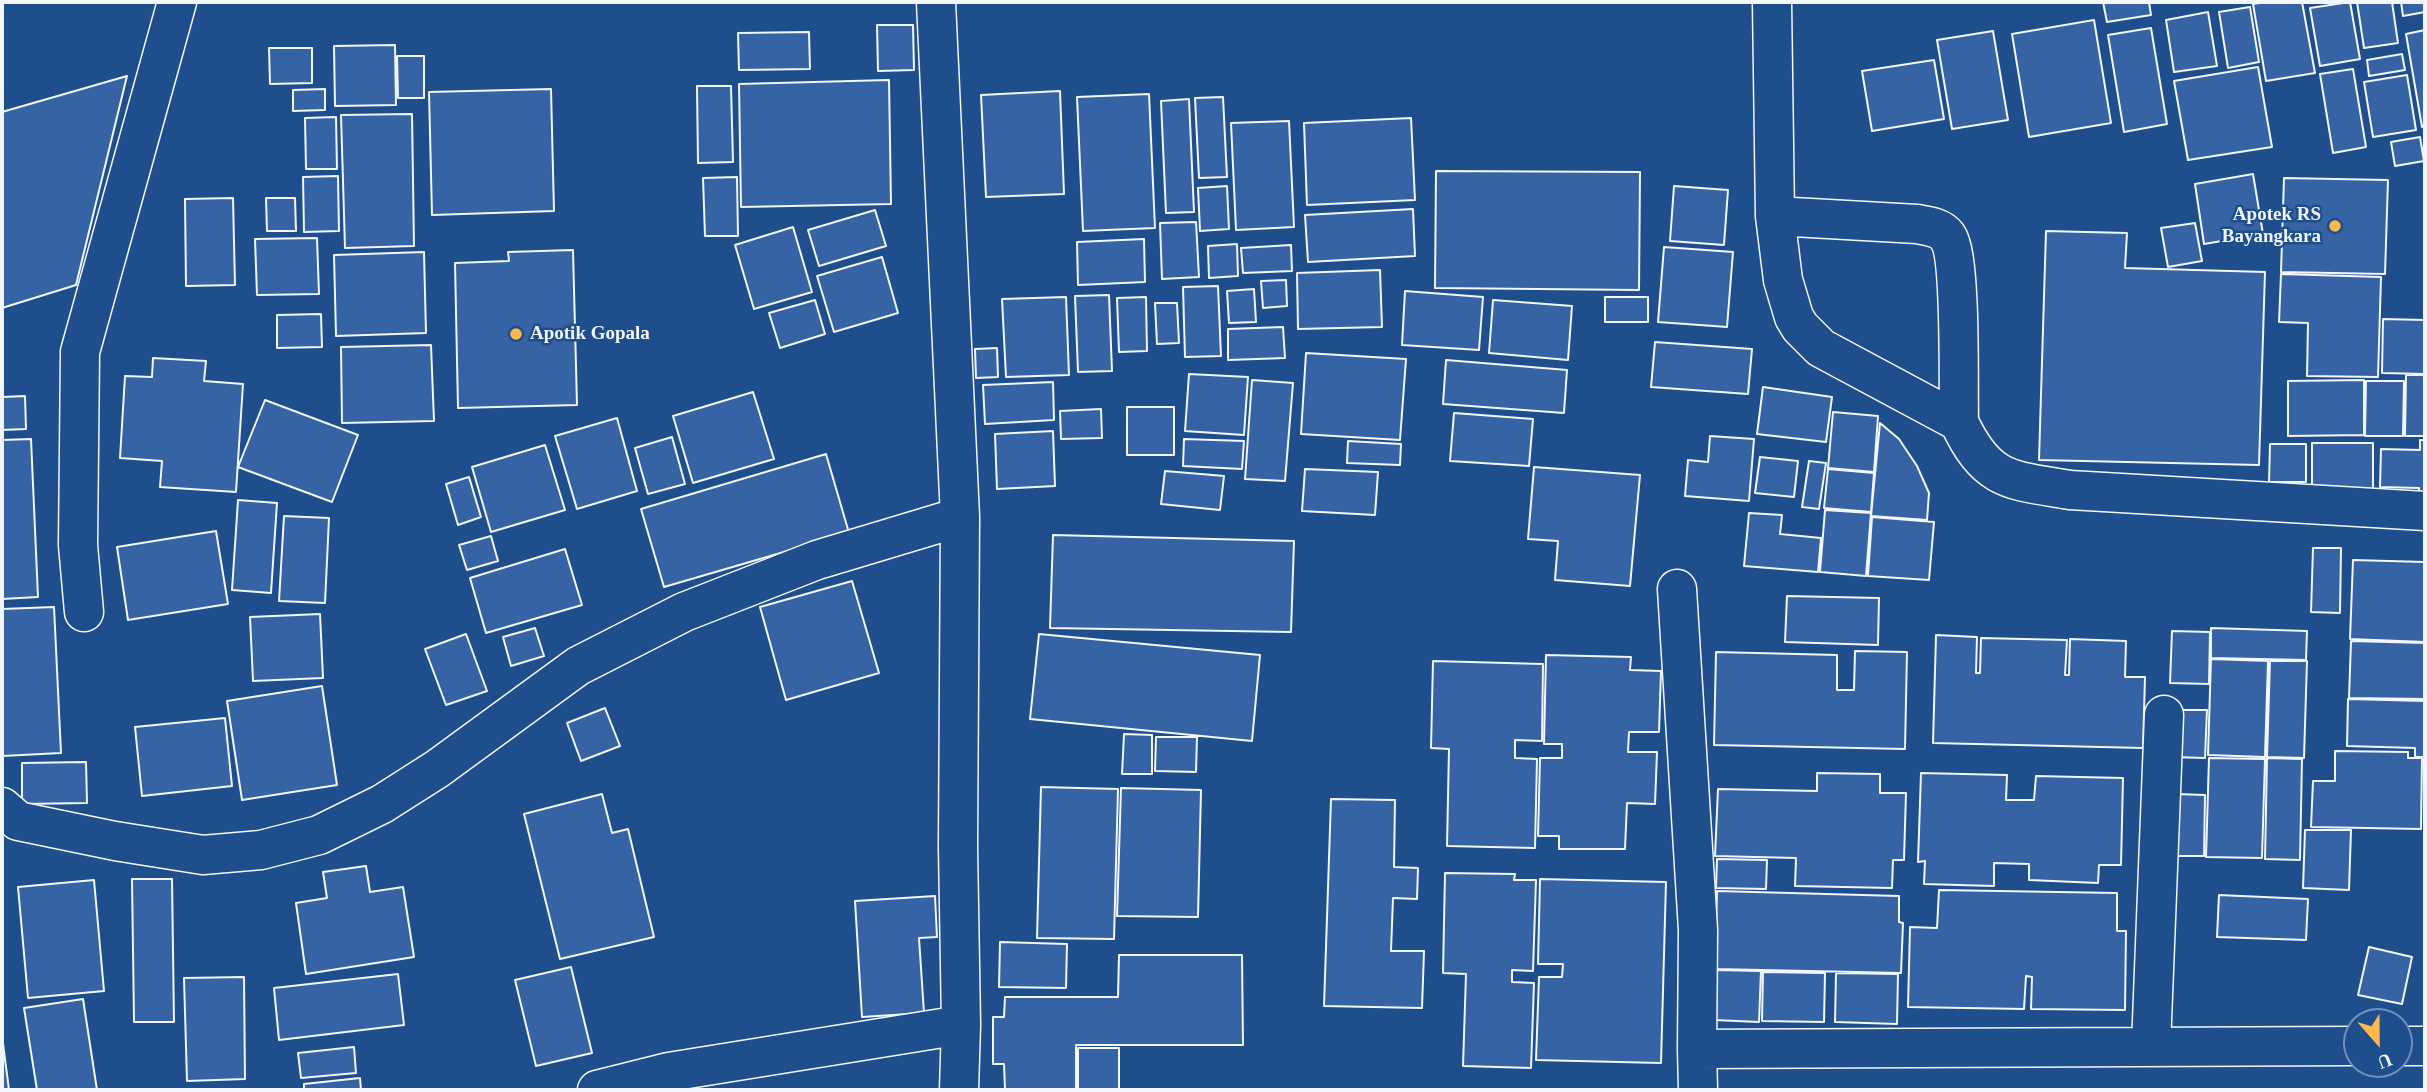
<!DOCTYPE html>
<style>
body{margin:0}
#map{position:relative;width:2427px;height:1092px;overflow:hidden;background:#1f4e8c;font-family:Georgia,serif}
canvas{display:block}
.frame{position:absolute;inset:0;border:4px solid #f2f6ff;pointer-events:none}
.north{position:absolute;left:2343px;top:1008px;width:70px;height:70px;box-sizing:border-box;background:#1f4e8c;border:2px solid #7391ba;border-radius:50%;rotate:159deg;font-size:19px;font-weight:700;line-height:28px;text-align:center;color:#f2f6ff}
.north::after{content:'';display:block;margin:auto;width:24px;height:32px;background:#ffb74d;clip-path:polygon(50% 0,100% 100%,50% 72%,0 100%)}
</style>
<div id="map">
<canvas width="2427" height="1092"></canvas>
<div class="frame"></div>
<div class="north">U</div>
</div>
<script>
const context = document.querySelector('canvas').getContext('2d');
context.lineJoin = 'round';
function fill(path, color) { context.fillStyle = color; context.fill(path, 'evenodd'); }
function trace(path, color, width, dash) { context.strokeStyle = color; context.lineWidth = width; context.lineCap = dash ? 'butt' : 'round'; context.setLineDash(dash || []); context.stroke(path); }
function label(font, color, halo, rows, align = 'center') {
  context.font = font + ' Georgia,serif'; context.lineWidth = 5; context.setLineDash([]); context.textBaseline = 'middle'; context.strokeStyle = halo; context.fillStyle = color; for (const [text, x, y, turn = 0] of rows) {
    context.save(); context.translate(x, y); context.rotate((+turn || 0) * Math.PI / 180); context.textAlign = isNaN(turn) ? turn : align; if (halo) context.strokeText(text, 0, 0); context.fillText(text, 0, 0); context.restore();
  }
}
const building = new Path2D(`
 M 2103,2 L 2149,2 L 2151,15 L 2107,22 Z
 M 2265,2 L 2302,2 L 2315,73 L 2266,81 L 2253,4 Z
 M 2350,2 L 2360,59 L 2320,66 L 2310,8 Z
 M 2357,2 L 2392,2 L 2398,43 L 2364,48 Z
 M 2401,2 L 2425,2 L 2425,12 L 2403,16 Z
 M 2250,7 L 2259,62 L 2228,68 L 2219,12 Z
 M 2208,12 L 2217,66 L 2174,72 L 2166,20 Z
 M 2094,20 L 2111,123 L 2029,137 L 2012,34 Z
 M 877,25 L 913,25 L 914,70 L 878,71 Z
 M 2151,28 L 2167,124 L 2124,132 L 2108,35 Z
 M 2425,30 L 2425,126 L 2422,127 L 2406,34 Z
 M 1993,31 L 2008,120 L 1952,129 L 1937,40 Z
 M 809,32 L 810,69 L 739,70 L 738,33 Z
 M 395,45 L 396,105 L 335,106 L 334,46 Z
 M 269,48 L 312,48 L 312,83 L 270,84 Z
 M 2402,54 L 2405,70 L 2369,76 L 2367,60 Z
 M 397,56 L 424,56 L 424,98 L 398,98 Z
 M 1934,60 L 1944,119 L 1872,131 L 1862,71 Z
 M 2258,67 L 2272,147 L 2188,160 L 2174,81 Z
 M 2353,69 L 2366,147 L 2333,153 L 2320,74 Z
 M 2407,75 L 2416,130 L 2373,137 L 2364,82 Z
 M 127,76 L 76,285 L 2,308 L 2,112 Z
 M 889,80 L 891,204 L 741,207 L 739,84 Z
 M 697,86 L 731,86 L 733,162 L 698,163 Z
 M 325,89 L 325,110 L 293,111 L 293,90 Z
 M 551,89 L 554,211 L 432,215 L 429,92 Z
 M 1060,91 L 1064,194 L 986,197 L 981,95 Z
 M 1149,94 L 1155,228 L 1083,231 L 1077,97 Z
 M 1223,97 L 1227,177 L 1199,178 L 1195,98 Z
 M 1189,99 L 1194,212 L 1166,213 L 1161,101 Z
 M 412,114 L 414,246 L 345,248 L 341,115 Z
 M 336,117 L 337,169 L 306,169 L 305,118 Z
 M 1411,118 L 1415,200 L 1307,205 L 1304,123 Z
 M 1289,121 L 1294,227 L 1236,230 L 1231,123 Z
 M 2420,137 L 2424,161 L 2395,166 L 2391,142 Z
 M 1436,171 L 1640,172 L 1639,290 L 1435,288 Z
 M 2253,174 L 2263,234 L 2204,244 L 2195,184 Z
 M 338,176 L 339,231 L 304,232 L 303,177 Z
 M 737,177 L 738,236 L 705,236 L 703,178 Z
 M 2284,178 L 2388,180 L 2385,274 L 2281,272 Z
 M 1227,186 L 1229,229 L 1200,231 L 1198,188 Z
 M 1674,186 L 1728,190 L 1724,245 L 1670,241 Z
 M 233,198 L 235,285 L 186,286 L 185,199 Z
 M 266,198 L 295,198 L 296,231 L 267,231 Z
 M 1413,209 L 1415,256 L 1308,262 L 1305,215 Z
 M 875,210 L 886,246 L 819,266 L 808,230 Z
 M 1196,222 L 1199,277 L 1162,279 L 1160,223 Z
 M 2195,223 L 2202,261 L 2168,267 L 2161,228 Z
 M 793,227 L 812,292 L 754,309 L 735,245 Z
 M 2046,231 L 2127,233 L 2125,268 L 2265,272 L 2259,465 L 2039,460 Z
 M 317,238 L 319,294 L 257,295 L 255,239 Z
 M 1144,239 L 1145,282 L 1078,285 L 1077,242 Z
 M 1237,244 L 1238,276 L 1209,278 L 1208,246 Z
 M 1291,245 L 1292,271 L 1243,273 L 1241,248 Z
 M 1664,247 L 1733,252 L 1727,327 L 1658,322 Z
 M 573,250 L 577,405 L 458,408 L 455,263 L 509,261 L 508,252 Z
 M 424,252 L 426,333 L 336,336 L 334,255 Z
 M 882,257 L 898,313 L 834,332 L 817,276 Z
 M 1380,270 L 1382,327 L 1298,329 L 1297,273 Z
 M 2281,274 L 2381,277 L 2378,377 L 2307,376 L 2308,323 L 2279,322 Z
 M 1286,280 L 1287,306 L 1263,308 L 1261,281 Z
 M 1218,286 L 1221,356 L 1185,357 L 1183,287 Z
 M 1254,289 L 1256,322 L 1229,323 L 1227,291 Z
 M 1405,291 L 1483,297 L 1479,350 L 1402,345 Z
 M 1109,295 L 1112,371 L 1078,372 L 1075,296 Z
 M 1066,297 L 1069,375 L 1006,377 L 1002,299 Z
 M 1146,297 L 1147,351 L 1119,352 L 1117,298 Z
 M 1605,297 L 1648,297 L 1648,322 L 1605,322 Z
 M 815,300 L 825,334 L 780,348 L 769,313 Z
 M 1493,300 L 1572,306 L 1568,360 L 1489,353 Z
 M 1155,303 L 1177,303 L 1179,343 L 1157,344 Z
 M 321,314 L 322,347 L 277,348 L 277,315 Z
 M 2383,319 L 2425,320 L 2425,374 L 2382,373 Z
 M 1283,327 L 1285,358 L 1228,360 L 1228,329 Z
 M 1655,342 L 1752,349 L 1748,394 L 1651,387 Z
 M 431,345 L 434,421 L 342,423 L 341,347 Z
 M 997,348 L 998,377 L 976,378 L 975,349 Z
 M 1306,353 L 1406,359 L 1400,440 L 1301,434 Z
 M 153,358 L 206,361 L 204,381 L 243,384 L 236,492 L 160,487 L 162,461 L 120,458 L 125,376 L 152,377 Z
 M 1446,360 L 1567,370 L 1564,413 L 1443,404 Z
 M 1189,374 L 1248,377 L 1244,435 L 1185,431 Z
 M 2406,375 L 2425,375 L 2425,436 L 2405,436 Z
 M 1252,380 L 1293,383 L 1285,481 L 1245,479 Z
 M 2364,380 L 2364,435 L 2288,436 L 2288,381 Z
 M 2366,381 L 2404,381 L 2403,436 L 2365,436 Z
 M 1053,382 L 1054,420 L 985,424 L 983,385 Z
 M 1763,387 L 1832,397 L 1826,442 L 1757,434 Z
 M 753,392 L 774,459 L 693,483 L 673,416 Z
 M 25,396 L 26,429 L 2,430 L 2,397 Z
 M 265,400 L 358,435 L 332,502 L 238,467 Z
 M 1127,407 L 1174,407 L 1174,455 L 1127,455 Z
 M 1101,409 L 1102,438 L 1061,439 L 1060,411 Z
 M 1833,412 L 1878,416 L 1874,472 L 1828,468 Z
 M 1454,413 L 1533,419 L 1529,466 L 1450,461 Z
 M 617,418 L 637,491 L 577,509 L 555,436 Z
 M 1880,423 L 1899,439 L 1917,466 L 1929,493 L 1927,520 L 1871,516 Z
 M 1053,431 L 1055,486 L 997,489 L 995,434 Z
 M 1710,436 L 1754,439 L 1749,501 L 1685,496 L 1688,460 L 1708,462 Z
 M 672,437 L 685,484 L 648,494 L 635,448 Z
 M 31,439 L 38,597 L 2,599 L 2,440 Z
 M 1184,439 L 1244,441 L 1242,469 L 1183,466 Z
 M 2420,440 L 2425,440 L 2425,505 L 2419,505 L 2419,488 L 2380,487 L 2381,449 L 2420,450 Z
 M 1348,441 L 1401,444 L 1400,465 L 1347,463 Z
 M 2312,443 L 2373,443 L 2373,500 L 2312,500 Z
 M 2270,444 L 2306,444 L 2306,482 L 2269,482 Z
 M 545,445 L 565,510 L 491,532 L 472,467 Z
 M 826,454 L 849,533 L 664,587 L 641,509 Z
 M 1760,457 L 1798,461 L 1794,497 L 1755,493 Z
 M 1809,461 L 1826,463 L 1819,509 L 1802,507 Z
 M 1534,467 L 1640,475 L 1630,586 L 1555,580 L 1558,541 L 1528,539 Z
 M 1305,469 L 1378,472 L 1375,515 L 1302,511 Z
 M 1828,469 L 1874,473 L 1871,512 L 1824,508 Z
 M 1165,471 L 1224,476 L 1220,510 L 1161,504 Z
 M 469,477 L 481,517 L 458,525 L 446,484 Z
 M 238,500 L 277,503 L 271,593 L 232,590 Z
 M 1825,510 L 1871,513 L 1866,576 L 1820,572 Z
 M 1749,513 L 1782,515 L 1780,534 L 1821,538 L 1818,572 L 1744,566 Z
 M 284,516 L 329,518 L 325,603 L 279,601 Z
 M 1872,517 L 1934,522 L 1929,580 L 1868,576 Z
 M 216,531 L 228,604 L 128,620 L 117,547 Z
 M 1053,535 L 1294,541 L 1291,632 L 1050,628 Z
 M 491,536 L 498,561 L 467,570 L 459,545 Z
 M 2313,548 L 2341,548 L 2340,613 L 2311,612 Z
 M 565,549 L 582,605 L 486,633 L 470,578 Z
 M 2353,560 L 2425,562 L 2425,642 L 2350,639 Z
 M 852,581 L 879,673 L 786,700 L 760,607 Z
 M 1787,596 L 1879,598 L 1878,645 L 1785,642 Z
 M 54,607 L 61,753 L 2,756 L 2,609 Z
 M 320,614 L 323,678 L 253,681 L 250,617 Z
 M 535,628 L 544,656 L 511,666 L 503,637 Z
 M 2211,628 L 2307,631 L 2306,660 L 2211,658 Z
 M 2172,631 L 2210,632 L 2209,684 L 2170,683 Z
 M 466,634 L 487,691 L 446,705 L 425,649 Z
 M 1039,634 L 1260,655 L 1252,741 L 1030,719 Z
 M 1936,635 L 1977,637 L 1976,673 L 1980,673 L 1981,638 L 2067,640 L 2065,675 L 2069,675 L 2070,639 L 2126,641 L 2125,677 L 2145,677 L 2143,748 L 1933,743 Z
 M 2351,641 L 2425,643 L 2425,699 L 2349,698 Z
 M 1855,651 L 1907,652 L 1905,749 L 1714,745 L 1716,652 L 1837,655 L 1837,690 L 1854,690 Z
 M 1546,655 L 1631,657 L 1630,670 L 1661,671 L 1659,732 L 1629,732 L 1628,752 L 1657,752 L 1655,804 L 1627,803 L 1625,849 L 1559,849 L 1559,836 L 1538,836 L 1540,758 L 1562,758 L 1562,744 L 1544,744 Z
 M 2211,659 L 2268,661 L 2265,757 L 2208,755 Z
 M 1433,661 L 1543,664 L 1542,741 L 1515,740 L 1515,758 L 1537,759 L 1535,848 L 1447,846 L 1449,749 L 1431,748 Z
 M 2270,661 L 2307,661 L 2304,758 L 2267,757 Z
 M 322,686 L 337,785 L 242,800 L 227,701 Z
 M 2348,699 L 2425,701 L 2425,757 L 2415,757 L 2415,748 L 2347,746 Z
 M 605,708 L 620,746 L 581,761 L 567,723 Z
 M 2172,710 L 2207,710 L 2205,758 L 2171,757 Z
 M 225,718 L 232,786 L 142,796 L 135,727 Z
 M 1124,734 L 1152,735 L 1152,774 L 1122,774 Z
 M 1156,737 L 1197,737 L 1196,772 L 1155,771 Z
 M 2335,751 L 2408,752 L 2408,758 L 2422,758 L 2421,829 L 2311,827 L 2313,781 L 2335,781 Z
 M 2209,758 L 2265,759 L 2262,858 L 2206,857 Z
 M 2267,758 L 2302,759 L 2300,860 L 2265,859 Z
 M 86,762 L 87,803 L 22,804 L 22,763 Z
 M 1817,773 L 1880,774 L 1880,793 L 1906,793 L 1904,860 L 1893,860 L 1892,888 L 1795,886 L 1796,858 L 1715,856 L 1718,789 L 1817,791 Z
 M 1921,773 L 2007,775 L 2006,800 L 2034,800 L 2036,776 L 2123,778 L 2121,865 L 2099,865 L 2098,883 L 2029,880 L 2029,864 L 1994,863 L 1994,886 L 1924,884 L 1925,861 L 1918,862 Z
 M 1041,787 L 1118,789 L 1114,939 L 1037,938 Z
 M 1121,788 L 1201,790 L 1198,917 L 1117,916 Z
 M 602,794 L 612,833 L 628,829 L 654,937 L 560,959 L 524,814 Z
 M 2176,794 L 2205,795 L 2204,856 L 2175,856 Z
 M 1331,799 L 1395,800 L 1394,867 L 1418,868 L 1417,899 L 1393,898 L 1391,951 L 1424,951 L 1422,1008 L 1324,1006 Z
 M 2305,830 L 2351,830 L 2349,890 L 2303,888 Z
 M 1717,859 L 1767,860 L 1766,889 L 1716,888 Z
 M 366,866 L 370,892 L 403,887 L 414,957 L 306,974 L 296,903 L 327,898 L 323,872 Z
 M 1445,873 L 1515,874 L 1514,880 L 1536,880 L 1533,971 L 1512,970 L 1512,982 L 1534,983 L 1531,1068 L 1463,1066 L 1466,974 L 1443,973 Z
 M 132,879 L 172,879 L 174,1022 L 134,1022 Z
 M 1540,879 L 1666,882 L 1661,1063 L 1536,1060 L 1539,977 L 1562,977 L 1563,964 L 1538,964 Z
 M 94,880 L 104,991 L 28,998 L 18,887 Z
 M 1939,890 L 2117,893 L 2117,931 L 2126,931 L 2125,1010 L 2031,1009 L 2032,977 L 2026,976 L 2024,1009 L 1908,1007 L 1910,927 L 1937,928 Z
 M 1717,891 L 1899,896 L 1899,922 L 1903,923 L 1901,973 L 1715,969 Z
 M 2219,895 L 2308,899 L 2306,940 L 2217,937 Z
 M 935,896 L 937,937 L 919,938 L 924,1013 L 862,1017 L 855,901 Z
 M 1000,942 L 1067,944 L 1066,988 L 999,987 Z
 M 2369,947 L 2412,957 L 2402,1004 L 2358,995 Z
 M 1119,955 L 1242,955 L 1243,1045 L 1076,1045 L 1076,1090 L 1005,1090 L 1004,1064 L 993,1064 L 993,1017 L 1004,1017 L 1005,997 L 1118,997 Z
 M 571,967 L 592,1053 L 536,1066 L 515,980 Z
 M 1716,970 L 1761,971 L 1759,1022 L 1714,1020 Z
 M 1763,972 L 1825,973 L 1824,1022 L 1762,1021 Z
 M 1836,973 L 1898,974 L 1897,1024 L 1835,1022 Z
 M 398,974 L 404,1025 L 279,1040 L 274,988 Z
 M 244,977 L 245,1079 L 187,1081 L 184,978 Z
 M 83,999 L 97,1090 L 37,1090 L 24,1008 Z
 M 2,1036 L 9,1090 L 2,1090 Z
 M 354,1047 L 356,1073 L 301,1078 L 298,1053 Z
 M 1078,1048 L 1119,1048 L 1119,1090 L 1078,1090 Z
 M 360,1078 L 361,1090 L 304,1090 L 304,1084 Z`);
const street = new Path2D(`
 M 936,2 L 960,517 L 958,847 L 961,1025 L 959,1090
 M 1772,2 L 1775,216 L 1783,280 L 1794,317 L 1800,327 L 1821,348 L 1959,422
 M 1775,216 L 1917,224 C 1928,226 1940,227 1947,236 C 1962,255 1958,390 1959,422 C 1987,482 2010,480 2070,490 L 2425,511
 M 1677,589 L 1698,930 L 1697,1049
 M 84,612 L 78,545 L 80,352 L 177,2
 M 2,807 L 18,821 L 115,841 L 203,855 L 261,850 L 319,835 L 382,804 L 437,769 L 578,666 L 684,612 L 817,560 L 960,517
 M 2151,1046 L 2164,715
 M 2399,1046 L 2425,1046
 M 597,1090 L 669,1072 L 961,1025
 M 1698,1090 L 1697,1049 L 2357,1046`);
const markers = [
 [2335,226,7,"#ffb74d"],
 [516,334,7,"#ffb74d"]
];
const poiNames = [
 ["Apotek RS",2321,215],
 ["Bayangkara",2321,237],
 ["Apotik Gopala",530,334,"left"]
];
fill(building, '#3563a3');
trace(building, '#f2f6ff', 2);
trace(street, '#f2f6ff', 41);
trace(street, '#1f4e8c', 38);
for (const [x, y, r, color] of markers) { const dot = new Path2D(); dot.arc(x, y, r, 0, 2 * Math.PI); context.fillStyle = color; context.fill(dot); trace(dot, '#1f4e8c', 2.5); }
label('bold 19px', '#f2f6ff', '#1f4e8c', poiNames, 'right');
</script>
